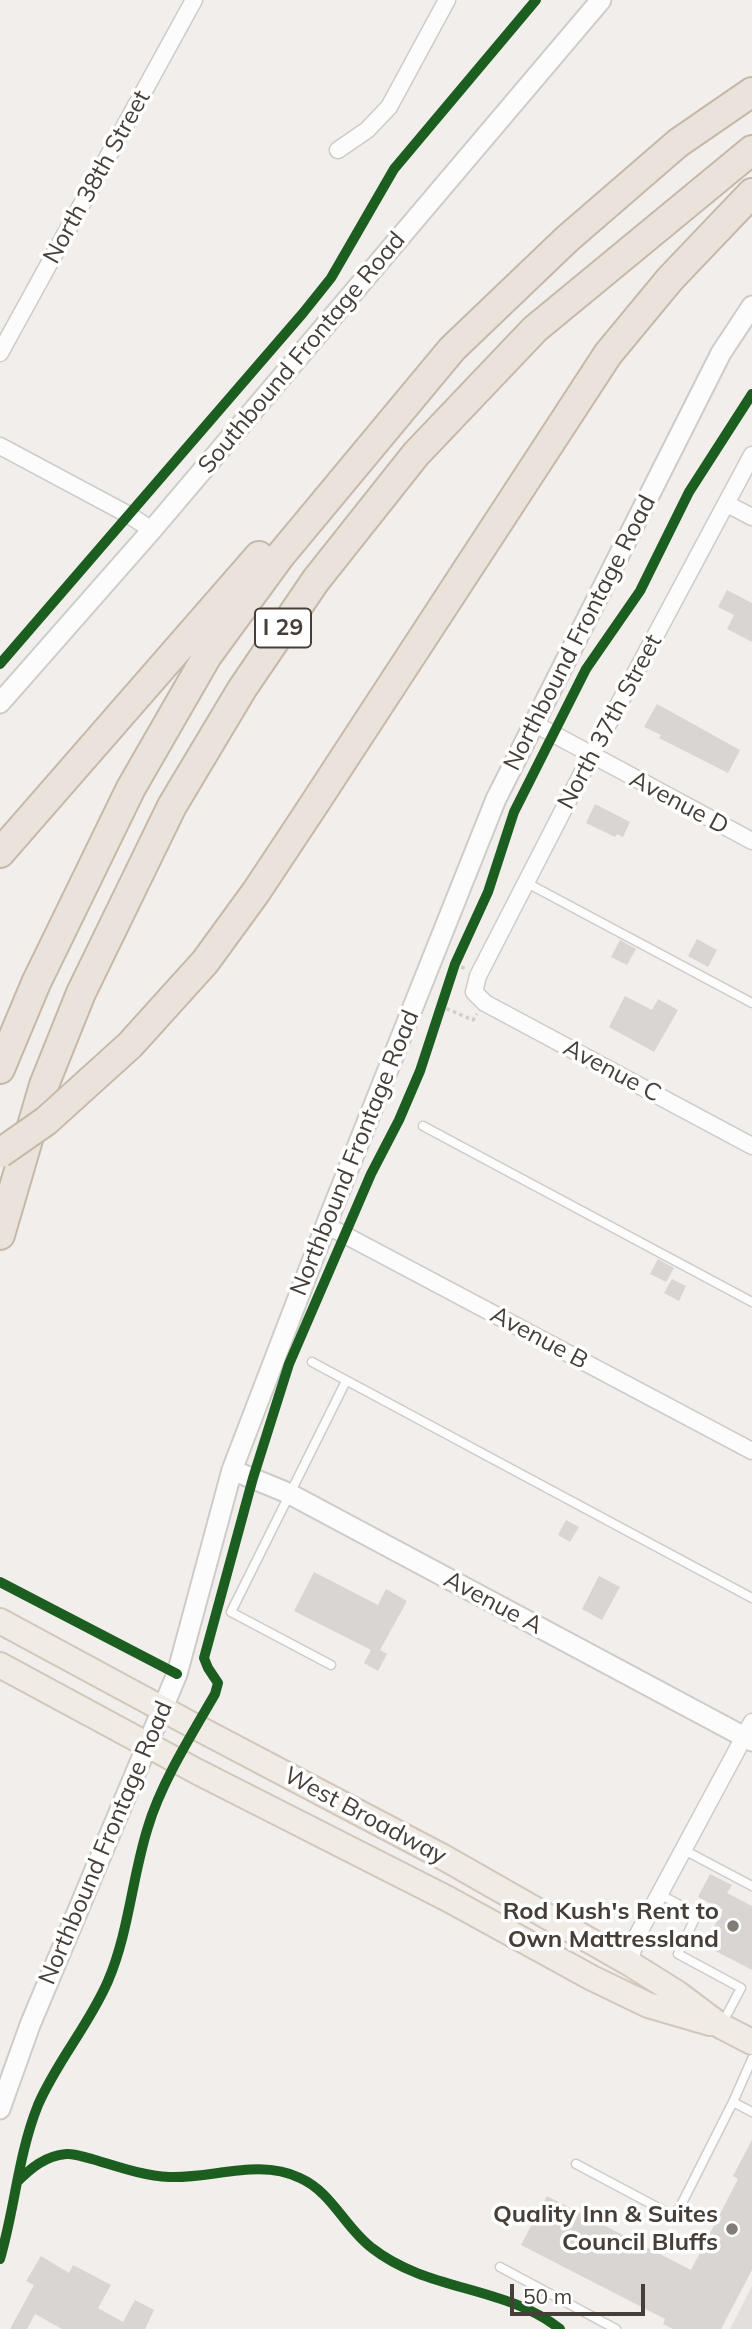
<!DOCTYPE html>
<style>
body{margin:0}
#map{position:relative;width:752px;height:2329px;overflow:hidden;background:#f1eeeb;font-family:Mulish,sans-serif}
canvas{display:block}
.scale{position:absolute;left:510px;top:2284px;width:135px;height:32px;box-sizing:border-box;border:4px solid #463e38;border-top:0;padding-left:9px;font-size:21px;line-height:24px;white-space:nowrap;color:#463e38;-webkit-text-stroke:5px #fff;paint-order:stroke}
</style>
<div id="map">
<canvas width="752" height="2329"></canvas>
<div class="scale">50 m</div>
</div>
<script>
const context = document.querySelector('canvas').getContext('2d');
context.lineJoin = 'round';
function fill(path, color) { context.fillStyle = color; context.fill(path, 'evenodd'); }
function trace(path, color, width, dash) { context.strokeStyle = color; context.lineWidth = width; context.lineCap = dash ? 'butt' : 'round'; context.setLineDash(dash || []); context.stroke(path); }
function label(font, color, halo, rows, align = 'center') {
  context.font = font + ' Mulish,sans-serif'; context.lineWidth = 7; context.setLineDash([]); context.textBaseline = 'middle'; context.strokeStyle = halo; context.fillStyle = color; for (const [text, x, y, turn = 0] of rows) {
    context.save(); context.translate(x, y); context.rotate((+turn || 0) * Math.PI / 180); context.textAlign = isNaN(turn) ? turn : align; if (halo) context.strokeText(text, 0, 0); context.fillText(text, 0, 0); context.restore();
  }
}
const parking = new Path2D(`
 M 752,2286 L 752,2329 L 730,2329 Z`);
const building = new Path2D(`
 M 727,590 L 752,603 L 752,642 L 727,629 L 734,615 L 718,607 Z
 M 657,704 L 740,750 L 728,773 L 659,738 L 661,735 L 644,727 Z
 M 595,804 L 630,822 L 623,837 L 617,834 L 615,837 L 586,823 Z
 M 697,939 L 717,950 L 708,967 L 688,956 Z
 M 620,940 L 636,949 L 627,965 L 611,957 Z
 M 625,996 L 652,1010 L 658,999 L 678,1010 L 654,1052 L 609,1027 Z
 M 658,1259 L 674,1268 L 666,1282 L 650,1274 Z
 M 672,1279 L 686,1286 L 679,1301 L 664,1293 Z
 M 566,1520 L 579,1527 L 570,1542 L 558,1535 Z
 M 314,1572 L 378,1605 L 386,1589 L 407,1601 L 380,1650 L 387,1654 L 378,1671 L 364,1663 L 371,1650 L 294,1611 Z
 M 599,1576 L 620,1587 L 602,1620 L 582,1609 Z
 M 710,1874 L 732,1885 L 727,1893 L 752,1906 L 752,1970 L 704,1945 L 723,1910 L 698,1897 Z
 M 752,2140 L 752,2270 L 721,2329 L 673,2329 L 663,2324 L 665,2319 L 521,2245 L 547,2196 L 691,2270 L 738,2179 L 733,2176 Z
 M 41,2256 L 69,2273 L 73,2265 L 111,2285 L 98,2308 L 123,2322 L 135,2300 L 154,2310 L 145,2329 L 62,2329 L 35,2314 L 27,2329 L 10,2329 L 34,2285 L 26,2281 Z`);
const path = new Path2D(`
 M 455,964 L 466,969
 M 440,1006 L 473,1020 L 477,1014`);
const service = new Path2D(`
 M 527,883 L 752,1003
 M 423,1126 L 752,1302
 M 312,1362 L 752,1598
 M 331,1665 L 231,1612 L 346,1381
 M 684,1850 L 752,1886
 M 659,1894 L 697,1914 L 678,1954 L 741,1988 L 723,2022
 M 733,2102 L 752,2112
 M 576,2164 L 670,2214 L 679,2209 L 733,2102 L 752,2059
 M 500,2267 L 616,2329`);
const minor = new Path2D(`
 M 338,150 L 367,130 L 389,107 L 447,0
 M 0,353 L 194,0
 M 0,446 L 129,515 L 152,530
 M 752,455 L 591,756 L 478,976 L 474,992 L 485,1003 L 752,1146
 M 727,504 L 752,517
 M 533,723 L 752,841
 M 326,1225 L 752,1451
 M 629,1963 L 638,1934 L 752,1722`);
const tertiary = new Path2D(`
 M 0,703 L 152,530 L 601,0
 M 232,1470 L 288,1493 L 752,1741
 M 0,2109 L 30,2025 L 177,1674 L 232,1470 L 326,1225 L 496,799 L 721,353 L 752,306`);
const primary = new Path2D(`
 M 0,1621 L 196,1727 L 443,1857 L 629,1963 L 677,1993 L 721,2026 L 752,2042
 M 0,1665 L 196,1771 L 448,1899 L 592,1978 L 648,2005 L 710,2023`);
const motorway = new Path2D(`
 M 309,812 L 608,354 L 670,279 L 752,193
 M 0,853 L 259,556
 M 0,1069 L 36,983 L 131,788 L 207,656 L 280,556 L 452,349 L 567,239 L 678,143 L 752,92
 M 0,1235 L 44,1085 L 81,993 L 172,806 L 242,689 L 316,580 L 416,454 L 535,329 L 752,150`);
const motorwayBridge = new Path2D(`
 M 0,1153 L 46,1121 L 130,1045 L 205,962 L 256,892 L 309,812`);
const cycleway = new Path2D(`
 M 0,664 L 303,313 L 331,278 L 394,169 L 536,0
 M 0,1582 L 177,1674
 M 17,2182 C 31,2168 45,2156 66,2154 C 74,2153 83,2157 92,2159 C 116,2166 143,2176 169,2177 C 212,2179 259,2158 300,2178 C 332,2192 345,2228 372,2248 C 428,2292 504,2285 560,2329
 M 0,2259 C 15,2208 18,2155 38,2105 C 57,2061 89,2025 108,1981 C 129,1932 132,1877 148,1827 C 161,1783 192,1734 215,1694 L 218,1683 L 208,1668 L 204,1658 L 253,1478 L 289,1364 L 371,1174 L 399,1120 L 420,1071 L 455,964 L 488,892 L 514,812 L 586,669 L 640,591 L 689,492 L 752,394`);
const markers = [
 [733,1926,7,"#827c77"],
 [732,2229,7,"#827c77"]
];
const shields = [
 [283,628,56]
];
const shieldNames = [
 ["I 29",283,628]
];
const streetNames = [
 ["North 38th Street",97,177,-61],
 ["Southbound Frontage Road",302,353,-50],
 ["Northbound Frontage Road",580,633,-63],
 ["North 37th Street",610,722,-62],
 ["Avenue D",679,803,28],
 ["Avenue C",612,1071,28],
 ["Northbound Frontage Road",355,1153,-68],
 ["Avenue B",539,1338,28],
 ["Avenue A",493,1603,28],
 ["West Broadway",365,1816,28],
 ["Northbound Frontage Road",106,1843,-67]
];
const poiNames = [
 ["Rod Kush's Rent to",719,1912],
 ["Own Mattressland",719,1940],
 ["Quality Inn & Suites",718,2215],
 ["Council Bluffs",718,2243]
];
fill(parking, '#e2dfdc');
fill(building, '#d9d5d2');
trace(service, '#ceccc9', 11);
trace(minor, '#ceccc9', 19);
trace(tertiary, '#ceccc9', 23);
trace(primary, '#d1c7ba', 28);
trace(motorway, '#c6b8a9', 32);
trace(path, '#d1ceca', 3.5, [3.5, 3.5]);
trace(service, '#fdfcfc', 8);
trace(minor, '#fdfcfc', 16);
trace(tertiary, '#fdfcfc', 19);
trace(primary, '#f0ebe5', 24);
trace(motorway, '#eae3db', 28);
trace(motorwayBridge, '#c6b8a9', 32, []);
trace(motorwayBridge, '#eae3db', 28);
trace(cycleway, '#1b5e20', 10);
for (const [x, y, r, color] of markers) { const dot = new Path2D(); dot.arc(x, y, r, 0, 2 * Math.PI); context.fillStyle = color; context.fill(dot); trace(dot, '#fff', 2.5); }
for (const [x, y, w] of shields) { const box = new Path2D(); box.roundRect(x - w / 2, y - 19.5, w, 39, 5); context.fillStyle = '#fff'; context.fill(box); trace(box, '#463e38', 2); }
label('bold 23px', '#463e38', null, shieldNames);
label('24px', '#463e38', '#fff', streetNames);
label('bold 24px', '#463e38', '#fff', poiNames, 'right');
</script>
